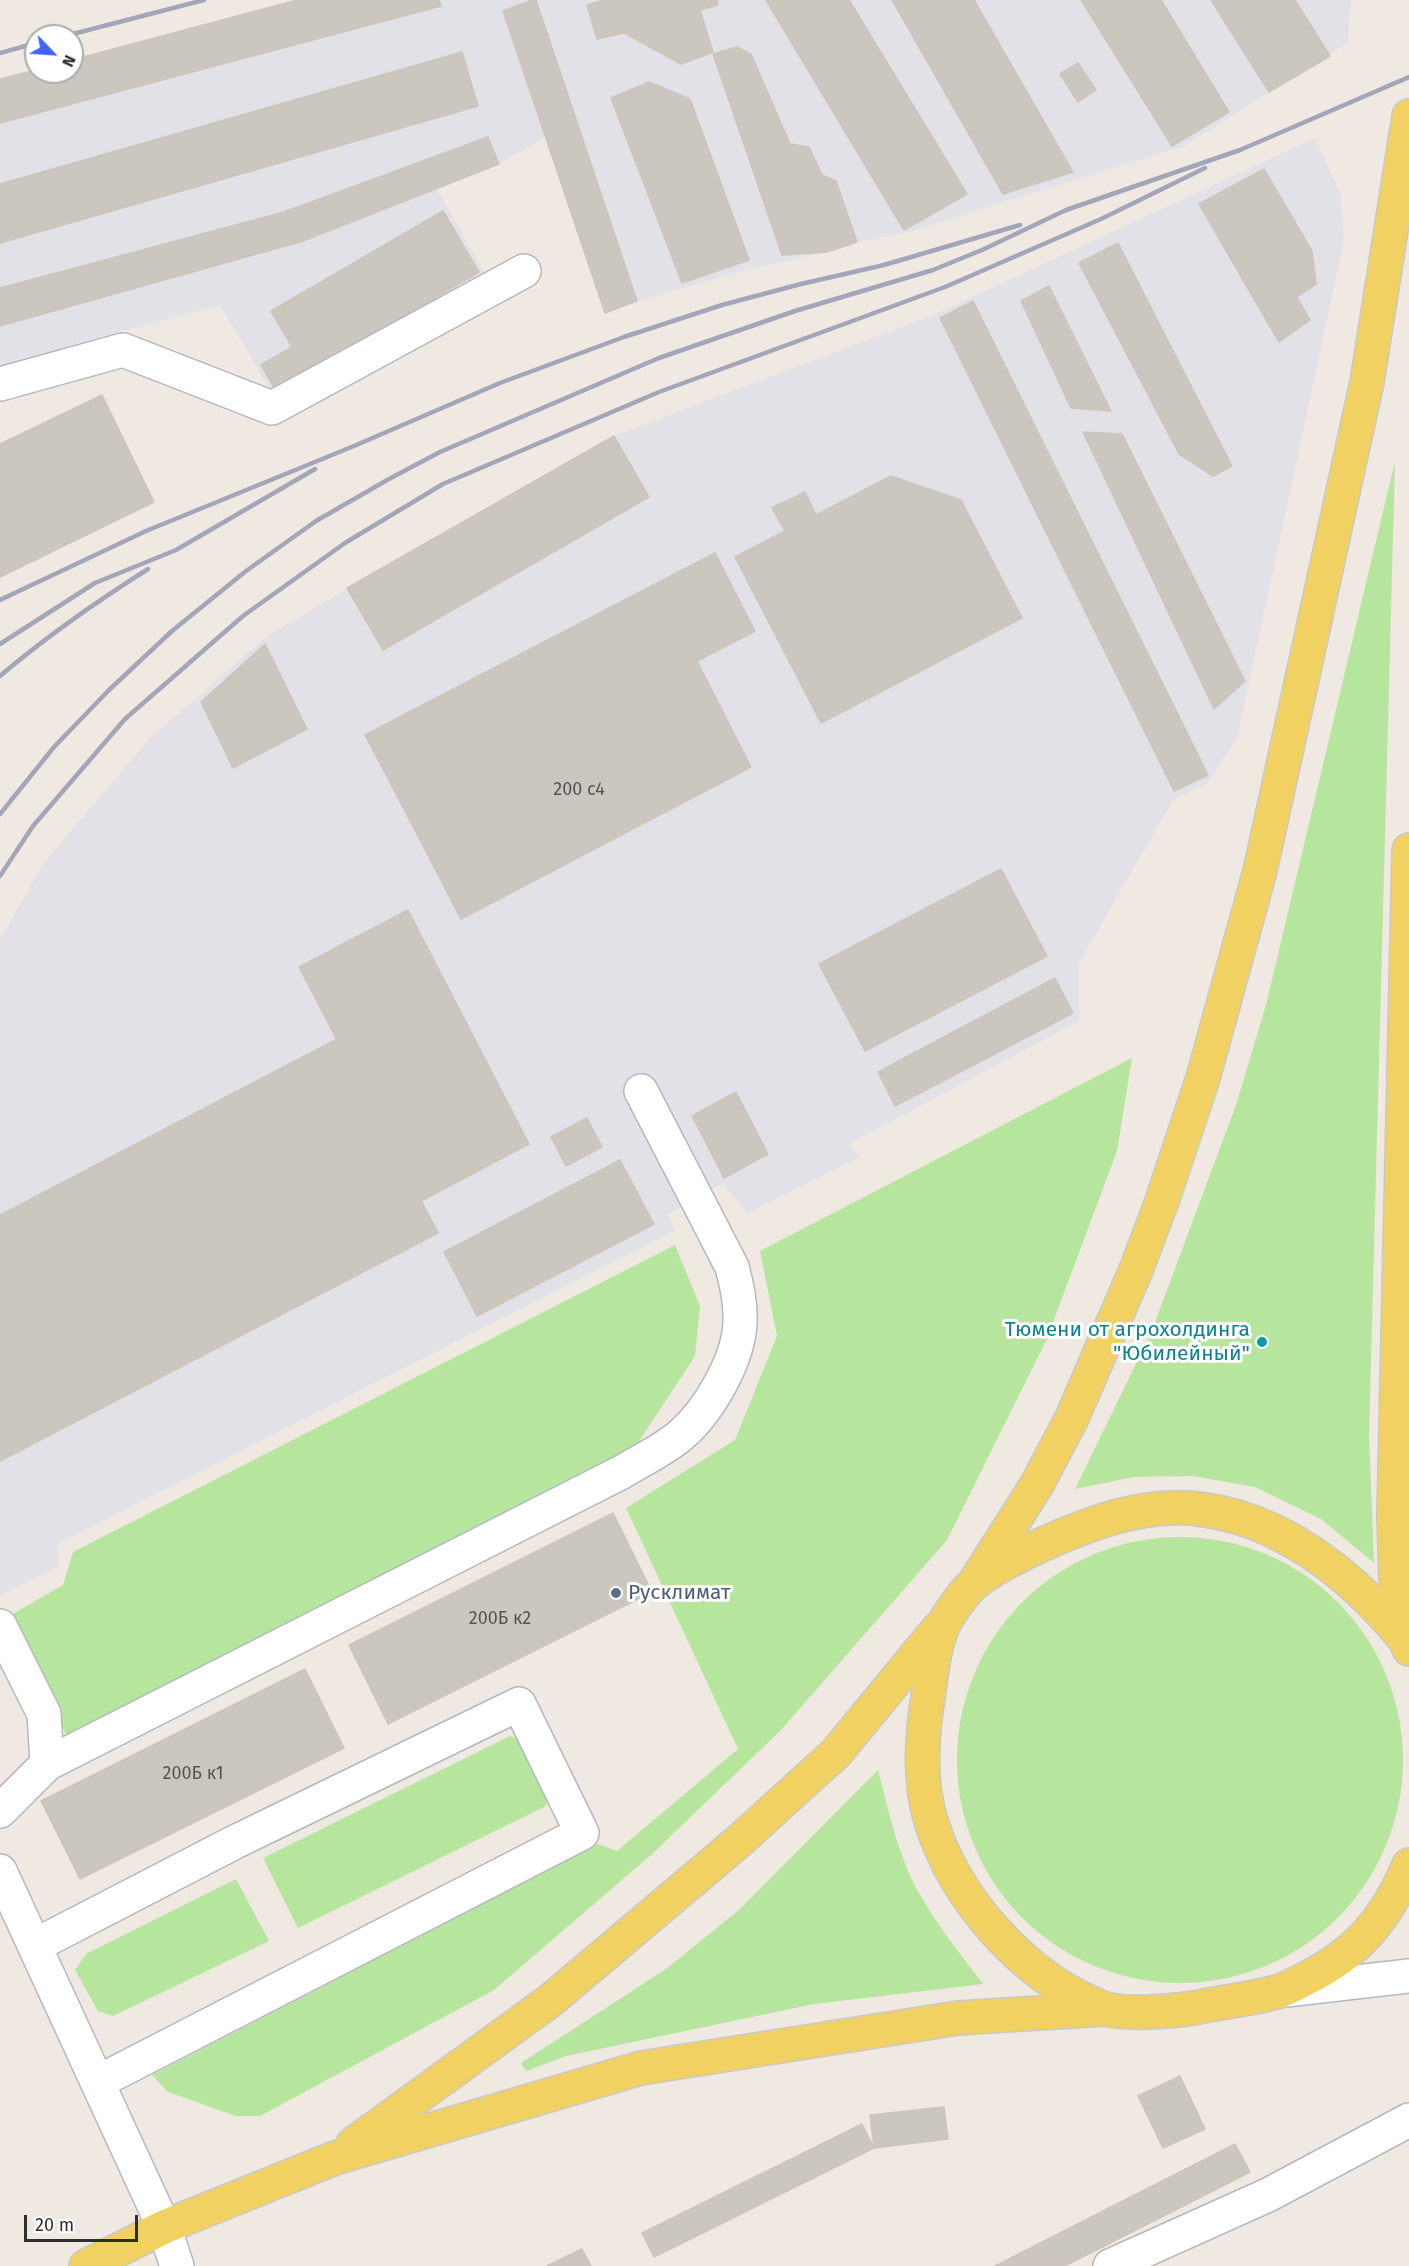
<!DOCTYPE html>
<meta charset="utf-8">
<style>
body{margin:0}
#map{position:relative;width:1409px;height:2266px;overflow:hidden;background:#efe9e1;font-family:"Fira Sans",sans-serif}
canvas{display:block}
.north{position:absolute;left:24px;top:24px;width:60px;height:60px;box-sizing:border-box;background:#fff;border:2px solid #ababab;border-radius:50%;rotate:115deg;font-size:16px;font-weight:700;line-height:24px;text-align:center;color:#2e2e2e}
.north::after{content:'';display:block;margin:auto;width:21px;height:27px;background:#4264fb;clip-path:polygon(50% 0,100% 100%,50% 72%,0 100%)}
.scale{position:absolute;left:24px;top:2215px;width:114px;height:27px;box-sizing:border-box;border:3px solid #2e2e2e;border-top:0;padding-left:8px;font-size:18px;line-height:21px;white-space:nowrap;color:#2e2e2e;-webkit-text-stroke:4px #fff;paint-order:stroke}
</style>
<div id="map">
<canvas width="1409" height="2266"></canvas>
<div class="north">N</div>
<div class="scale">20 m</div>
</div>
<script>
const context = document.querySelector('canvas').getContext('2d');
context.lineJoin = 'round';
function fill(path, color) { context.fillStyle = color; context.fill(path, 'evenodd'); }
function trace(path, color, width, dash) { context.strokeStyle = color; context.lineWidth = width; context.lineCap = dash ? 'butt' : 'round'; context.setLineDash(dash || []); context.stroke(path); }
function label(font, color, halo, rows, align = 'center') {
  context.font = font + ' "Fira Sans",sans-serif'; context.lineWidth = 6; context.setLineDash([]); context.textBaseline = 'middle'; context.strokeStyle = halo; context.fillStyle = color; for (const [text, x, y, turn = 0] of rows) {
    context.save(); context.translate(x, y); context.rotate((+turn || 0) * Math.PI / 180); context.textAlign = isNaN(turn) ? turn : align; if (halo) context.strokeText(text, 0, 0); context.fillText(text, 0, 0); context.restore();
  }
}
const industrial = new Path2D(`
 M 297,0 L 1351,0 L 1348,43 L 1184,146 L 906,233 L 857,242 L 827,252 L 754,268 L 637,301 L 605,313 L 545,137 L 499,164 L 437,189 L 486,275 L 274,396 L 220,305 L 0,364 L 0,79 L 36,70 L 36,72 L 72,72 L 72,60 Z
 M 1315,138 L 1341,195 L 1344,240 L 1237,738 L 1207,784 L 1173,800 L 1079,963 L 1079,1021 L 849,1144 L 859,1157 L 746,1214 L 724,1183 L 669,1214 L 674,1231 L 57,1544 L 59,1566 L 0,1596 L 0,940 L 42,865 L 148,740 L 268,635 L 614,436 L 933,315 Z`);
const green = new Path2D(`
 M 1395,461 L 1369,1435 L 1374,1563 L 1321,1519 L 1255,1487 L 1193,1476 L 1134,1477 L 1075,1489 L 1151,1333 L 1236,1105 L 1266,1005 Z
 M 1132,1058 L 1117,1151 L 1046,1341 L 947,1540 L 780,1731 L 652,1854 L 494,1990 L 260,2116 L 236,2116 L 168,2092 L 152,2075 L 598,1844 L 617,1851 L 738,1749 L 626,1508 L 735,1440 L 777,1336 L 760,1251 Z
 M 675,1245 L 700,1306 L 695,1356 L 634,1449 L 70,1743 L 11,1615 L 63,1585 L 73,1552 Z
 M957 1760a223 223 0 1 1 446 0a223 223 0 1 1-446 0Z
 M 510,1736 L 530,1744 L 551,1787 L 546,1806 L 298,1928 L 263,1858 Z
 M 878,1770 C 889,1812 898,1856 919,1893 C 937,1925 961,1955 983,1984 L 814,2004 L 566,2056 L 526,2071 L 521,2063 L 666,1969 L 739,1910 Z
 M 236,1879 L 269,1941 L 113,2016 L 98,2011 L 75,1970 L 86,1954 Z`);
const building = new Path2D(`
 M 297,0 L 439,0 L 441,6 L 0,123 L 0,79 L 36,70 L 36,72 L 72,72 L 72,60 Z
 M 532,0 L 536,0 L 637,301 L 605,313 L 503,11 Z
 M 604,0 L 717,0 L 718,5 L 700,10 L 713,52 L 681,64 L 624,33 L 597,39 L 587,5 Z
 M 766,0 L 849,0 L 967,194 L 904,230 Z
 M 892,0 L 974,0 L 1073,172 L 1003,194 Z
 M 1081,0 L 1161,0 L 1229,112 L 1172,146 Z
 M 1211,0 L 1295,0 L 1330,56 L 1269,92 Z
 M 737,47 L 751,54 L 790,144 L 809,147 L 822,175 L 836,181 L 857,242 L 827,252 L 782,255 L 713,54 Z
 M 462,52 L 478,106 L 0,243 L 0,184 Z
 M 1078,63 L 1096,90 L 1078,102 L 1060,74 Z
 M 649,82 L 690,99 L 749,260 L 682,283 L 611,98 Z
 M 488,137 L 499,164 L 303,241 L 0,326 L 0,288 L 284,212 Z
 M 1264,169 L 1312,251 L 1316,284 L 1297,297 L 1310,320 L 1279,342 L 1199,204 Z
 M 443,211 L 479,272 L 276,391 L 261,365 L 292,347 L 271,311 Z
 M 1118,243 L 1232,466 L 1213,476 L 1179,454 L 1079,263 Z
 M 1049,286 L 1111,411 L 1071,408 L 1021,301 Z
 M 973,301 L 1208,775 L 1174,791 L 940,318 Z
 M 102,395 L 154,502 L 0,577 L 0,444 Z
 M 1083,432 L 1122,434 L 1245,681 L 1214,709 Z
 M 614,436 L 649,497 L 383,650 L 347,588 Z
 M 891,476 L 961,500 L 1022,618 L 821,723 L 735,557 L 785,531 L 772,508 L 805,492 L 816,515 Z
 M 715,553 L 755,631 L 406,813 L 365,735 Z
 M 265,644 L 307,729 L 233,768 L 201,702 Z
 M 697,661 L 751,767 L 461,919 L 406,813 Z
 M 1001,869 L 1047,956 L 865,1051 L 819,964 Z
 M 408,910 L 529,1144 L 421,1201 L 299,967 Z
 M 1055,978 L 1073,1013 L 895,1106 L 878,1072 Z
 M 337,1039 L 438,1233 L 0,1461 L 0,1215 Z
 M 736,1092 L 768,1154 L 724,1178 L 692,1116 Z
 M 587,1118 L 602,1147 L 566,1166 L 551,1137 Z
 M 620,1160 L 654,1224 L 477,1316 L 444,1252 Z
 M 613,1513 L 652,1592 L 388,1724 L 349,1645 Z
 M 305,1669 L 344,1748 L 80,1879 L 41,1801 Z
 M 1180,2076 L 1205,2129 L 1163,2148 L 1138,2096 Z
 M 944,2107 L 948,2139 L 874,2148 L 870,2115 Z
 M 862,2124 L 874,2148 L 654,2257 L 642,2233 Z
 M 1235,2144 L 1250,2172 L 1065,2266 L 995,2266 Z
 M 582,2249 L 591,2266 L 547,2266 Z`);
const minor = new Path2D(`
 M 0,384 L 123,350 L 272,408 L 524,271
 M 0,1626 L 44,1714 L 47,1764
 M 0,1811 L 47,1764 L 622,1472 C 641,1460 664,1450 681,1435 C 709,1411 739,1359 740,1322 C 741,1303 737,1285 732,1267 L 641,1091
 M 0,1871 L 164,2227 L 177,2266
 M 36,1945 L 235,1842 L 519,1704 L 582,1833 L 98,2082
 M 1286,1990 L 1409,1976
 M 1110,2266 L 1268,2195 L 1409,2120`);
const major = new Path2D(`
 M 975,1582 L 1036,1486 L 1071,1420 L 1136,1270 L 1162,1201 L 1203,1078 L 1260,871 L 1367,382 L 1409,116
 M 1406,1640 L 1396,1586 L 1394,1515 L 1409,850
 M 1409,1649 L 1406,1641 C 1352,1574 1278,1515 1189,1508 C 1141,1505 1093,1522 1050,1541 C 1026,1552 998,1565 977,1581 C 966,1589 955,1606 947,1618 C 935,1639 932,1668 929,1691 C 922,1734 918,1779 931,1821 C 955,1900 1026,1979 1103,2008 C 1125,2016 1176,2011 1199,2007 C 1225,2001 1254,1999 1280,1991 C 1289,1988 1297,1983 1305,1979 C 1358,1953 1386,1919 1409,1865
 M 353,2144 L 551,2000 L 738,1842 L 836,1753 L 938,1629
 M 86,2266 L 164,2227 L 335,2158 L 641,2068 L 958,2018 L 1104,2009`);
const rail = new Path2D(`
 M 65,36 L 204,0
 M 0,53 L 36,43
 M 0,600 L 146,531 L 354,446 L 500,383 L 624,337 L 722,305 L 801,284 L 884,265 L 1020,225
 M 0,644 L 95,583 L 176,550 L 315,469
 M 0,676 C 47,636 96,602 148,569
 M 0,814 L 54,747 L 109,690 L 172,631 L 246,571 L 316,521 L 389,479 L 440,452 L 659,358 L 795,311 L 933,270 L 982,250 L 1066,210 L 1240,150 L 1409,77
 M 0,876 L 33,826 L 125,719 L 243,616 L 345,543 L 443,484 L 659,392 L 945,287 L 1101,219 L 1205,168`);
const markers = [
 [1262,1342,6,"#0f9aa8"],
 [616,1593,6,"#5c6f8a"]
];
const numberNames = [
 ["200 с4",579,790],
 ["200Б к2",500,1619],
 ["200Б к1",193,1774]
];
const cultureNames = [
 ["Тюмени от агрохолдинга",1250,1330],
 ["\"Юбилейный\"",1250,1354]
];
const serviceNames = [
 ["Русклимат",628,1593]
];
fill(industrial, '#e3e1e8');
fill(green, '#b6e59e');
fill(building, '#cbc7bf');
trace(building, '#cbc5ba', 1.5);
trace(minor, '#b4b7c1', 36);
trace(major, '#c9c9c9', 36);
trace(minor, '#fff', 33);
trace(major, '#f2d163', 33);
trace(rail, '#a3a6b8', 4.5);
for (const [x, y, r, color] of markers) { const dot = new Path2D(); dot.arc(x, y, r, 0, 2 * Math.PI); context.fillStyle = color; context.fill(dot); trace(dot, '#fff', 2); }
label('18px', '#555452', null, numberNames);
label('21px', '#0d838f', '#fff', cultureNames, 'right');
label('21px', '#4e5e75', '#fff', serviceNames, 'left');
</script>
